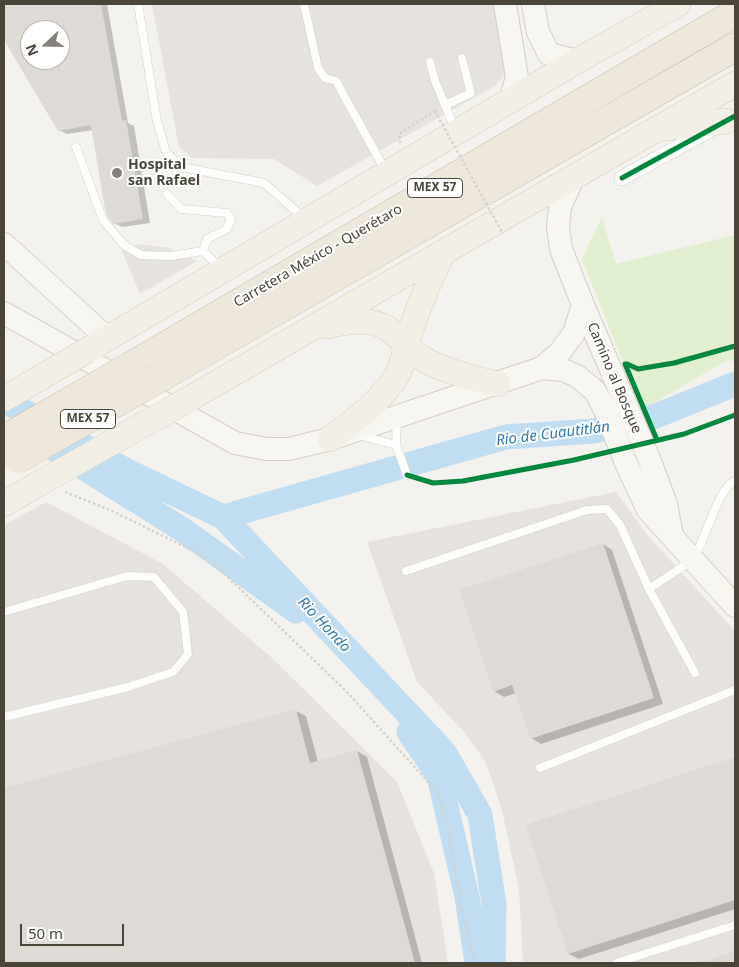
<!DOCTYPE html>
<html>
<head>
<meta charset="utf-8">
<style>
	body { margin:0 }
	#map { position:relative; width:739px; height:967px; overflow:hidden; background:#f4f2ee; font-family:"Noto Sans",sans-serif }
	canvas { display:block }
	.frame { position:absolute; inset:0; border:5px solid #4b4439; pointer-events:none }
	.north { position:absolute; left:20px; top:20px; width:50px; height:50px; box-sizing:border-box; background:#fff; border:1px solid #b7b4b0; border-radius:50%; rotate:249deg; font-size:14px; font-weight:700; line-height:20px; text-align:center; color:#4b4439 }
	.north::after { content:''; display:block; margin:auto; width:18px; height:22px; background:#868178; clip-path:polygon(50% 0,100% 100%,50% 72%,0 100%) }
	.scale { position:absolute; left:20px; top:924px; width:104px; height:22px; box-sizing:border-box; border:2px solid #4b4439; border-top:0; padding-left:6px; font-size:15px; line-height:18px; white-space:nowrap; color:#4b4439; -webkit-text-stroke:4px #fff; paint-order:stroke }
</style>
</head>
<body>
<div id="map">
<canvas width="739" height="967"></canvas>
<div class="frame"></div>
<div class="north">N</div>
<div class="scale">50 m</div>
</div>
<script>
const ctx = document.querySelector('canvas').getContext('2d');
ctx.lineJoin = 'round';
function paint(path, color) {
  ctx.fillStyle = color;
  ctx.fill(path, 'evenodd');
}
function strokePath(path, color, width, dash) {
  ctx.strokeStyle = color;
  ctx.lineWidth = width;
  ctx.lineCap = dash ? 'butt' : 'round';
  ctx.setLineDash(dash || []);
  ctx.stroke(path);
}
function write(font, color, halo, rows, align = 'center') {
  ctx.font = font + ' "Noto Sans",sans-serif';
  ctx.lineWidth = 4;
  ctx.setLineDash([]);
  ctx.textBaseline = 'middle';
  ctx.strokeStyle = halo;
  ctx.fillStyle = color;
  for (const [text, x, y, turn = 0] of rows) {
    ctx.save();
    ctx.translate(x, y);
    ctx.rotate((+turn || 0) * Math.PI / 180);
    ctx.textAlign = isNaN(turn) ? turn : align;
    if (halo) ctx.strokeText(text, 0, 0);
    ctx.fillText(text, 0, 0);
    ctx.restore();
  }
}
paint(new Path2D(`
	M152,4H494L506,72L495,86L317,186L274,159L192,158L179,147Z
	M616,492L648,536L735,631V963H523L519,889L502,810L486,763L466,734L417,682L367,542Z
	M46,502L163,564L273,659L397,782L434,873L448,963H4V525Z`), '#e6e2de');
paint(new Path2D(`
	M602,217L616,264L735,235V360L724,362L642,410L582,259Z`), '#e1eecf');
paint(new Path2D(`
	M139,244L170,248L197,261L140,294L121,249Z`), '#e6e3df');
paint(new Path2D(`
	M4,4H107L128,123L134,126L150,223L122,227L114,223L93,130L67,134L59,130L4,38ZM30,30H60V60H30Z
	M603,544L612,550L663,704L541,744L531,738L516,693L504,697L494,691Z
	M296,711L306,716L318,762L357,751L367,757L422,963H4V789Z
	M735,758V909L579,959L569,954L527,825Z
	M735,952V963H700Z`), '#0003');
strokePath(new Path2D(`
	M4,400L125,470L223,517L444,752L480,815L494,904L493,963
	M30,434L183,530L296,611
	M223,517L506,437L594,431L651,418L735,384
	M409,732L439,776L467,897L477,963`), '#c0ddf1', 25);
paint(new Path2D(`
	M4,4H101L122,121L126,120L143,219L113,224L108,217L105,209L91,125L58,131L4,40ZM30,30H60V60H30Z
	M603,543L654,698L530,739L512,685L493,692L459,590Z
	M296,709L310,763L357,750L415,963H4V788Z
	M735,757V900L568,954L526,825Z
	M735,951V963H704V961Z`), '#dedbd6');
const lane = new Path2D(`
	M138,4L157,121L166,152L181,167L264,183L304,218
	M304,4L318,68L325,78L336,81L385,170
	M430,62L435,81L455,129
	M445,105L471,93L462,58
	M76,147L103,220L124,245L141,255L171,256L203,251
	M167,194L181,209L227,213L231,219L227,229L207,239L203,251L220,268
	M358,435L396,445L407,475
	M396,445L397,420
	M406,571L587,510L607,509L620,525L649,589C658,582 688,565 693,558C706,540 718,487 735,481
	M649,589L695,673
	M4,612L127,576L154,577L183,612L188,654L173,672L128,687L4,717
	M540,768L735,690
	M616,963L735,925`);
const street = new Path2D(`
	M622,178L715,127`);
const secondary = new Path2D(`
	M505,4L517,77L510,101
	M533,4L538,32L549,54L577,61
	M573,178L560,207L558,227L561,249L583,305L648,456L666,504L672,536
	M4,244L107,338
	M4,313L235,443L266,449H289L330,439L542,368L560,352L574,333L583,305
	M542,368L563,370L577,376L595,391L605,410L626,463L648,510L735,606`);
const primary = new Path2D(`
	M666,128L726,121
	M327,326C348,321 371,317 390,330C402,339 410,351 425,360C447,372 473,378 498,384
	M86,351L577,61L678,4
	M189,399L735,84
	M330,439C356,419 383,400 399,372C404,361 405,346 409,335C419,306 429,280 443,253
	M4,504L40,483`);
const highway = new Path2D(`
	M134,364L735,13
	M158,379L735,47`);
strokePath(lane, '#d2d0cb', 9);
strokePath(street, '#d2d0cb', 16);
strokePath(secondary, '#d3cfc5', 24);
strokePath(primary, '#d6cebb', 26);
strokePath(highway, '#ccbfa9', 29);
strokePath(new Path2D(`
	M400,143L399,134L435,111
	M65,492L110,510L208,558L347,692L437,792L448,828L461,905L475,963`), '#d3d2cc', 2.5, [2.5, 2.5]);
strokePath(lane, '#fdfdfc', 8);
strokePath(street, '#fdfdfc', 15);
strokePath(secondary, '#f7f6f1', 22);
strokePath(primary, '#f2efe6', 25);
strokePath(highway, '#ede8db', 28);
const primaryBridge = new Path2D(`
	M4,399L86,351
	M40,483L189,399`);
const highwayBridge = new Path2D(`
	M4,439L134,364
	M18,459L158,379`);
strokePath(primaryBridge, '#d6cebb', 26, []);
strokePath(highwayBridge, '#ccbfa9', 29, []);
strokePath(new Path2D(`
	M435,111L503,234`), '#d3d2cc', 2.5, [2.5, 2.5]);
strokePath(primaryBridge, '#f2efe6', 25);
strokePath(highwayBridge, '#ede8db', 28);
strokePath(new Path2D(`
	M622,178L735,116
	M657,440L625,364H627L638,369L674,363L735,346
	M407,475L433,483L463,481L574,460L684,434L735,415`), '#00873e', 5);
for (const [x, y, r, color] of [
	[117,173,6,"#868178"]
]) {
  const dot = new Path2D();
  dot.arc(x, y, r, 0, 2 * Math.PI);
  ctx.fillStyle = color;
  ctx.fill(dot);
  strokePath(dot, '#fff', 2);
}
for (const [x, y, w] of [
	[435,188,55],
	[88,419,55]
]) {
  const box = new Path2D();
  box.roundRect(x - w / 2, y - 9.5, w, 19, 4);
  ctx.fillStyle = '#fff';
  ctx.fill(box);
  strokePath(box, '#4b4439', 1);
}
write('bold 12px', '#4b4439', null, [
	["MEX 57",435,188],
	["MEX 57",88,419]
]);
write('bold 14px', '#4b4439', '#fff', [
	["Hospital",128,165],
	["san Rafael",128,181]
], 'left');
write('14px', '#4b4439', '#fff', [
	["Carretera México - Querétaro",318,256,-30],
	["Camino al Bosque",614,378,67]
]);
write('italic 15px', '#2e7ab2', '#fff', [
	["Rio de Cuautitlán",553,434,-7],
	["Rio Hondo",324,625,47]
]);
</script>
</body>
</html>
